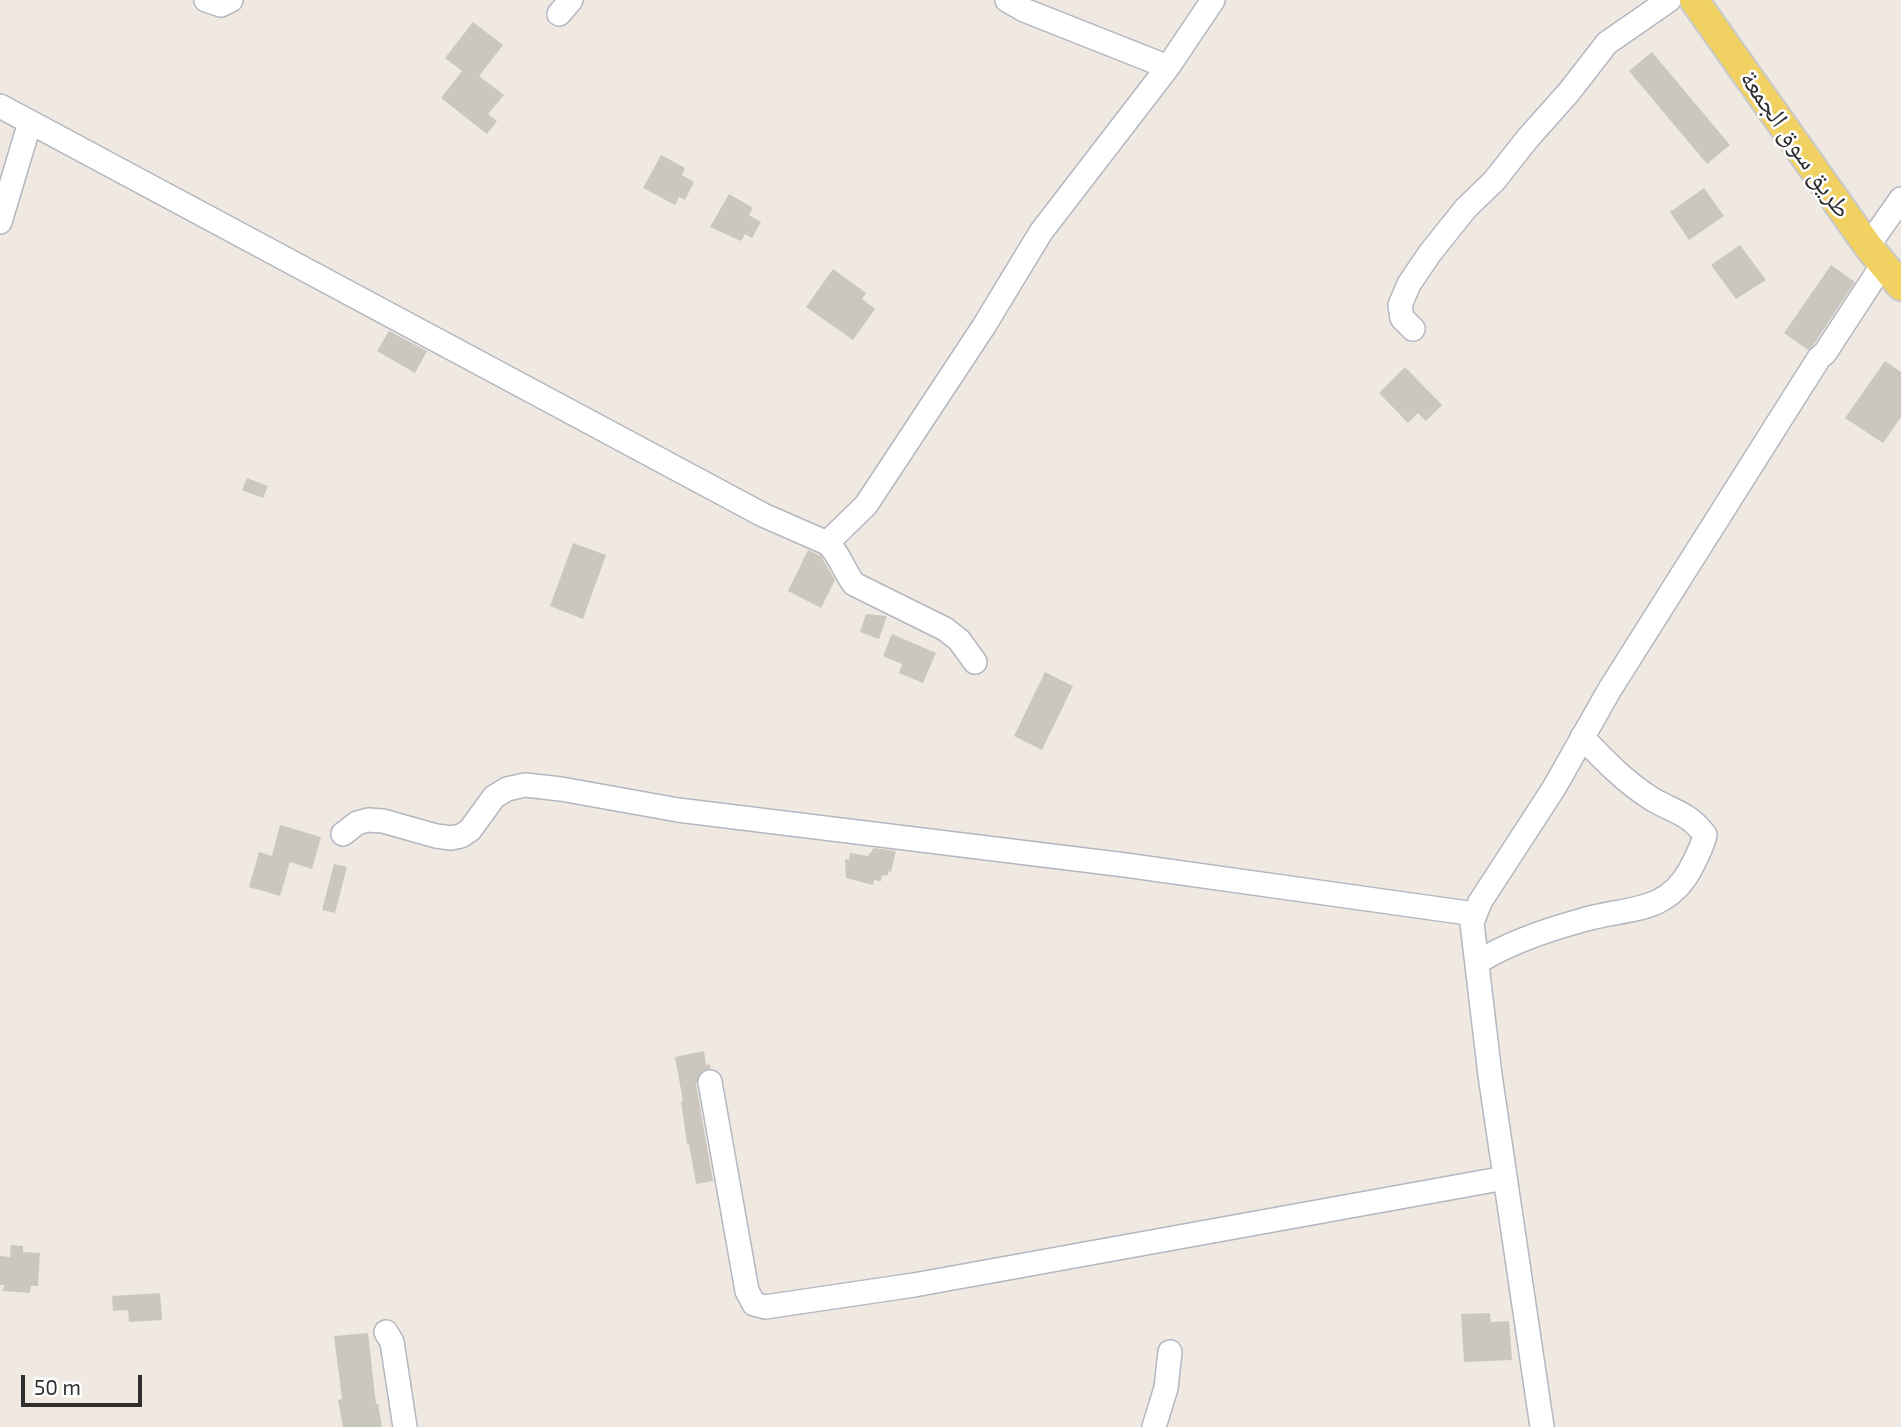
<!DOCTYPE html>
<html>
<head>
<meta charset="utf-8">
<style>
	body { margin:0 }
	#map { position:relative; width:1901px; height:1427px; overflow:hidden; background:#efe9e1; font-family:"Exo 2",sans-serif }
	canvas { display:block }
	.scale { position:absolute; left:21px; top:1375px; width:121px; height:32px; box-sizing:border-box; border:4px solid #2e2e2e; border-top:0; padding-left:9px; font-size:21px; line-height:24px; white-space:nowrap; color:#2e2e2e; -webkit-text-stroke:5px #fff; paint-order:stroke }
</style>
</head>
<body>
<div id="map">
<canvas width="1901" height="1427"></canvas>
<div class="scale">50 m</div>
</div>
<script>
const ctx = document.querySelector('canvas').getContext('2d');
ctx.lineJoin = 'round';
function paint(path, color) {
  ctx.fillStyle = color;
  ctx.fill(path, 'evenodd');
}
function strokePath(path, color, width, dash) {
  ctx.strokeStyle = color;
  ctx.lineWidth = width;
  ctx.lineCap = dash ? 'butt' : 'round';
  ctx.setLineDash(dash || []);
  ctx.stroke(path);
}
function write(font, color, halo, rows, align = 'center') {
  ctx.font = font + ' "Exo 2","Noto Naskh Arabic",sans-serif';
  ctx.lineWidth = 5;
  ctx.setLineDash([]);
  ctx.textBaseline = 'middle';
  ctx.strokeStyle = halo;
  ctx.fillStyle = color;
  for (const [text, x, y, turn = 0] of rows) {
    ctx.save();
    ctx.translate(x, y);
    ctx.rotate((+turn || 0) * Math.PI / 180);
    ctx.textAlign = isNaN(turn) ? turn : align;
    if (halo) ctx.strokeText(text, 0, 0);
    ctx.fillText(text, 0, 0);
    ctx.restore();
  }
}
paint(new Path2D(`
	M473,22L503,45L479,76L504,95L488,114L497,121L487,134L441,98L462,71L445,58Z
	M1652,52L1730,145L1707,164L1629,71Z
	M661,155L685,168L682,175L694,182L685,200L679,197L675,205L643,188Z
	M1704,188L1724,216L1689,240L1670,212Z
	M729,194L753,208L749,215L761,222L752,238L745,234L741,241L710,227Z
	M1740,245L1766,280L1736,299L1711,265Z
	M1831,265L1855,282L1814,344L1808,350L1784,333Z
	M833,269L866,293L862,299L875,309L853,340L806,307Z
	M389,331L427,351L415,373L377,351Z
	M1885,361L1901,372V417L1883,443L1845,418Z
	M1405,367L1442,405L1426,421L1418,413L1408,423L1379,393Z
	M247,478L268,486L263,498L242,490Z
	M573,543L606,555L583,619L550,606Z
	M808,550L821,556L835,580L821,608L788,591Z
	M866,614L887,616L879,639L860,632Z
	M892,634L936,653L923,683L899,673L902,664L883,656Z
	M1045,672L1073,686L1042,750L1014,736Z
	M280,825L321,837L312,869L290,862L280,896L249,887L259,852L272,856Z
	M874,848L896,851L891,872L889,871L887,876L882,875L881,881L874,880L873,885L846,878L845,859L849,860L850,853L868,856Z
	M334,864L347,867L335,913L322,910Z
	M704,1051L706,1065L710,1064L711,1068L701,1072L696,1084L713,1181L696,1184L689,1144H687L681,1102L683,1101L675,1057Z
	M11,1245L23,1246V1252L40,1253L38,1286H31L30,1293L3,1291L4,1285H0V1256L10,1257Z
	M160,1293L162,1320L129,1322L128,1310L113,1311L112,1296Z
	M1490,1313L1491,1322L1509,1321L1512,1360L1464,1362L1461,1314Z
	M368,1333L376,1404H378L382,1427H343L338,1400L342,1399L334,1336Z`), '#cbc7bf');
const minor = new Path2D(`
	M206,0L221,5L231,0
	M1007,0L1024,10L1168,67
	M559,14L571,0
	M0,106L763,515L827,543C839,553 844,571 854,584L945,629L959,640L975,662
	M0,222L30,122
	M1868,246L1901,199
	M1413,329L1402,318L1400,305L1409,284L1430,253L1466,208L1494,181L1528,138L1569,92L1607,43L1669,0
	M827,543L866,505L984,326L1041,232L1168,67L1213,0
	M343,834L357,823L368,820L383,821L436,836L451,838L461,836L470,830L494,797L507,789L525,785L561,789L678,810L1125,865L1475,914
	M1478,962C1510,942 1546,930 1583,920C1626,907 1665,915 1690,870C1696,858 1702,848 1705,835C1689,813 1674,812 1652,799C1625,782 1604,760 1582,737
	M710,1082L747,1291L754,1304L765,1307L914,1285L1505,1178
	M386,1332L392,1342L405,1427
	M1154,1427L1166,1388L1170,1352
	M1542,1427L1490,1075L1472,923L1480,902L1554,788L1610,689L1819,358L1825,353L1883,264`);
const major = new Path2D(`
	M1694,0L1868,246L1901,286`);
strokePath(minor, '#b4b7c1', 26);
strokePath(major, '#c9c9c9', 32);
strokePath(minor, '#fff', 23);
strokePath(major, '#f2d163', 28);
write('26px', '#2e2e2e', '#fff', [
	["طريق سوق الجمعة",1796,144,55]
]);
</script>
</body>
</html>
